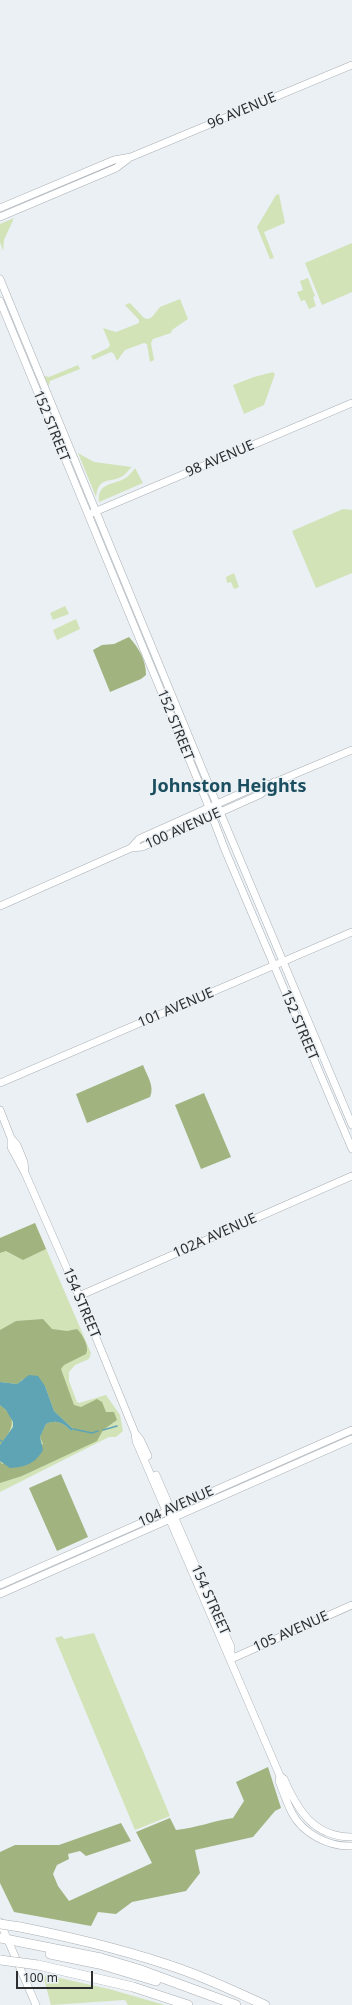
<!DOCTYPE html>
<html>
<head>
<meta charset="utf-8">
<style>
	body { margin:0 }
	#map { position:relative; width:352px; height:2005px; overflow:hidden; background:#eaf0f4; font-family:"Noto Sans",sans-serif }
	canvas { display:block }
	.scale { position:absolute; left:16px; top:1971px; width:77px; height:18px; box-sizing:border-box; border:2px solid #2c2e30; border-top:0; padding-left:5px; font-size:12px; line-height:14px; white-space:nowrap; color:#2c2e30; -webkit-text-stroke:3px #eaf0f4; paint-order:stroke }
</style>
</head>
<body>
<div id="map">
<canvas width="352" height="2005"></canvas>
<div class="scale">100 m</div>
</div>
<script>
const ctx = document.querySelector('canvas').getContext('2d');
ctx.lineJoin = 'round';
function paint(path, color) {
  ctx.fillStyle = color;
  ctx.fill(path, 'evenodd');
}
function strokePath(path, color, width, dash) {
  ctx.strokeStyle = color;
  ctx.lineWidth = width;
  ctx.lineCap = dash ? 'butt' : 'round';
  ctx.setLineDash(dash || []);
  ctx.stroke(path);
}
function write(font, color, halo, rows, align = 'center') {
  ctx.font = font + ' "Noto Sans",sans-serif';
  ctx.lineWidth = 3;
  ctx.setLineDash([]);
  ctx.textBaseline = 'middle';
  ctx.strokeStyle = halo;
  ctx.fillStyle = color;
  for (const [text, x, y, turn = 0] of rows) {
    ctx.save();
    ctx.translate(x, y);
    ctx.rotate((+turn || 0) * Math.PI / 180);
    ctx.textAlign = isNaN(turn) ? turn : align;
    if (halo) ctx.strokeText(text, 0, 0);
    ctx.fillText(text, 0, 0);
    ctx.restore();
  }
}
paint(new Path2D(`
	M279,194L285,223L264,232L274,258L270,259L257,227L276,195Z
	M14,218L4,240L3,251L0,242V224Z
	M352,243V292L322,305L305,263Z
	M308,278L315,296L313,297L316,306L309,309L305,300L301,301L297,292L303,290L300,281Z
	M180,299L188,319L172,330L171,333L153,339L151,343L154,360L150,362L147,344L144,343L125,350L117,361L114,354L111,352L93,360L91,356L108,348L110,345L103,328L116,332L139,323V320L125,305L130,303L144,318L148,319L152,317L160,307Z
	M78,365L80,369L50,381L49,386L44,376L49,377Z
	M273,372L275,374L264,405L244,414L233,385L254,377Z
	M78,453L94,462L132,467C129,469 126,474 123,476C110,484 99,475 96,497Z
	M135,468L143,483L99,502C97,483 112,485 124,479C128,477 132,472 135,468Z
	M343,509L352,510V573L316,588L292,531Z
	M234,573L239,587L234,589L231,582L227,583L226,577Z
	M65,606L69,614L53,620L50,613Z
	M76,619L80,629L57,640L53,630Z
	M35,1223L91,1353L89,1359L75,1365L69,1372V1381L77,1402L79,1403L106,1395L120,1415L123,1431L116,1437H109L0,1492V1238Z
	M94,1633L170,1816L135,1830L55,1638L62,1636L64,1639Z
	M46,1975L109,1989L165,2005H128L125,2000L51,2005L44,1979Z`), '#d3e3b8');
paint(new Path2D(`
	M129,637C139,648 146,660 146,675L141,679L110,692L93,650L102,645L114,644Z
	M143,1065C147,1076 155,1086 150,1097L87,1123L76,1094Z
	M204,1093L231,1157L201,1169L175,1105Z
	M35,1223L46,1249L23,1260L6,1251L0,1253V1238Z
	M43,1319L52,1329L67,1331L77,1329C82,1334 90,1347 86,1354L64,1365L61,1369L74,1405L81,1407L97,1399L102,1402L106,1412H114L117,1420L103,1430L97,1441L22,1476L0,1483V1461L2,1464L43,1444L40,1437L46,1424C56,1419 64,1423 71,1431L73,1429L54,1411L45,1386L23,1379L17,1384L0,1382V1330L16,1321Z
	M0,1405C19,1419 12,1430 0,1445Z
	M61,1474L88,1537L57,1551L29,1488Z
	M268,1767L281,1808L275,1811L253,1837L195,1850L200,1873L186,1891L132,1902L116,1914L98,1912L91,1926L14,1912L0,1883V1852L15,1845H59L121,1823L131,1841L86,1856L80,1851L68,1854L69,1859L57,1865L53,1874L58,1886L69,1901L152,1863L136,1832L170,1818L176,1830C196,1828 213,1821 233,1818L244,1801L236,1782Z`), '#a1b480');
paint(new Path2D(`
	M29,1375L38,1376L45,1386L54,1411L73,1429L71,1431C64,1423 56,1419 46,1424L40,1437L43,1450C35,1464 25,1467 10,1468L0,1461V1445L13,1427V1422L6,1410L0,1405V1382L17,1384Z`), '#5ea4b4');
strokePath(new Path2D(`
	M73,1429L92,1433L98,1431
	M103,1430L117,1426
	M0,1440L3,1442`), '#5ea4b4', 1.5);
const secondary = new Path2D(`
	M0,208L114,160L131,157L352,65
	M0,217L116,168L128,159
	M0,279L220,812L352,1125
	M0,301L206,800L225,850L352,1149
	M92,513L352,403
	M131,848L139,839L255,787L271,784L352,750
	M0,906L131,848L142,847L261,794L274,782
	M0,1083L352,932
	M0,1110L11,1138L17,1145L24,1162L25,1173
	M11,1138V1147L25,1173L79,1296L135,1433L136,1441L280,1776L279,1781C283,1792 287,1803 292,1813C303,1834 329,1847 352,1846
	M79,1296L352,1176
	M135,1433L140,1439L148,1456
	M156,1475L231,1647V1659
	M0,1585L352,1430
	M0,1594L352,1439
	M231,1659L352,1605
	M280,1776L284,1779C298,1811 314,1837 352,1837
	M0,1922L36,2005`);
const highway = new Path2D(`
	M20,1927C75,1938 130,1951 183,1970C211,1980 238,1993 265,2005
	M0,1938L101,1958L138,1969L236,2005
	M50,1954L99,1964L156,1981
	M38,1965L133,1987L188,2005`);
strokePath(secondary, '#a9aeb3', 8);
strokePath(highway, '#a9aeb3', 10);
strokePath(secondary, '#fff', 7);
strokePath(highway, '#fff', 9);
const highwayBridge = new Path2D(`
	M0,1924L20,1927
	M0,1960L38,1965`);
strokePath(highwayBridge, '#a9aeb3', 10, []);
strokePath(highwayBridge, '#fff', 9);
write('14px', '#2c2e30', '#eaf0f4', [
	["96 AVENUE",242,111,-23],
	["152 STREET",51,426,68],
	["98 AVENUE",220,459,-23],
	["152 STREET",175,725,68],
	["100 AVENUE",183,829,-24],
	["101 AVENUE",176,1008,-23],
	["152 STREET",299,1025,67],
	["102A AVENUE",215,1236,-24],
	["154 STREET",81,1303,67],
	["104 AVENUE",176,1507,-24],
	["154 STREET",210,1600,66],
	["105 AVENUE",291,1632,-24]
]);
write('bold 18px', '#1b4e5e', '#eaf0f4', [
	["Johnston Heights",229,787]
]);
</script>
</body>
</html>
